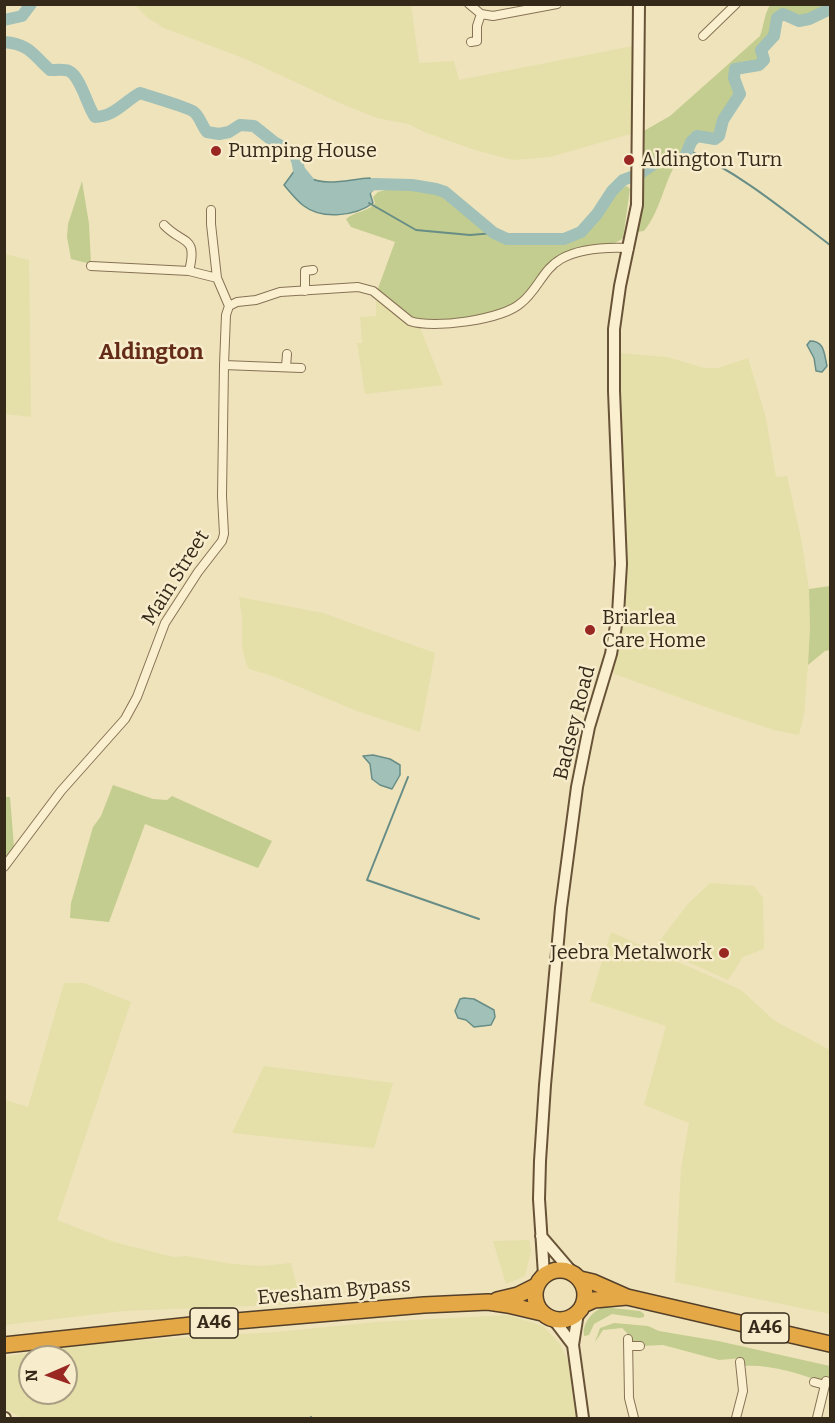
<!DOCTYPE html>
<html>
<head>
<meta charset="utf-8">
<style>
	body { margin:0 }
	#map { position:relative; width:835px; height:1423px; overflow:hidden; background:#efe3bb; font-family:Bitter,serif }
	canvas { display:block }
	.frame { position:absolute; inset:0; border:6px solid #35291a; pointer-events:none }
	.north { position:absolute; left:18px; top:1345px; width:60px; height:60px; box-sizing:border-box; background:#f7eccb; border:2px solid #a99e84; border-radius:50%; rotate:268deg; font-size:16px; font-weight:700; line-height:24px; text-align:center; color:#35291a }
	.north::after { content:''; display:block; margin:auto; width:21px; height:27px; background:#992822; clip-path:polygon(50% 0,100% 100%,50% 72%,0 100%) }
</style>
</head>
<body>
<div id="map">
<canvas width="835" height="1423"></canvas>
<div class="frame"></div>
<div class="north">N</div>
</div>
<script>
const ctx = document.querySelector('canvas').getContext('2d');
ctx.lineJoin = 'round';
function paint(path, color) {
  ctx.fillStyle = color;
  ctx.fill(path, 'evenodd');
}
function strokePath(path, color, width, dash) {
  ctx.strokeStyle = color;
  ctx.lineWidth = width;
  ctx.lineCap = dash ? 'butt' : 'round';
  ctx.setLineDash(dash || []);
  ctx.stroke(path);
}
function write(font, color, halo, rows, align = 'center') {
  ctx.font = font + ' Bitter,serif';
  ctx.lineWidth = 5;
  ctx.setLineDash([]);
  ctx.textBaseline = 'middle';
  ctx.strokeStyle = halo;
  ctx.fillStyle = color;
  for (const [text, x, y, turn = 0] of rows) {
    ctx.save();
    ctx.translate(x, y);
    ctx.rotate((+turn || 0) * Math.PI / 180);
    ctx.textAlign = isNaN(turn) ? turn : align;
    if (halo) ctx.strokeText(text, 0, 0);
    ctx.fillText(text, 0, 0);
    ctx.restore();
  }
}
paint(new Path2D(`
	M135,5H411L419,63L454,61L459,80L633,46L634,133L550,157L513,160L475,150L427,133L408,124L377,118L342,104L248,60L164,28L148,18Z
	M5,254L29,260L31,417L5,414Z
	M376,296L419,325L443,385L365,394L357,343H362L360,317L376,316Z
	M619,353L667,357L704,368H718L748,358L766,418L776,477L787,476L801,538L809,589L810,627L808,665L804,714L799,735L774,730L700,705L615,674L612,671L617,643Z
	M239,597L323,613L435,653L420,732L357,711L273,676L249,669L246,663L242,646V618Z
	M710,883L754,886L763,898L764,949L743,957L728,980L655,947L687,905Z
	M611,932L741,990L775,1021L830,1050V1314L675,1282L681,1168L689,1123L644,1105L666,1026L590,1001Z
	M64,983H84L131,1002L57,1220L114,1242L174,1257L186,1256L233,1264L261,1266L291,1263L301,1304L123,1311L5,1325V1100L28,1107Z
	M264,1066L393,1083L374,1148L232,1133Z
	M529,1240L531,1251L525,1276L506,1284L493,1241Z
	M508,1315L543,1326L560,1344L568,1361L576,1418H22L5,1409V1357L79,1344L276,1332L377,1322ZM30,1357H66V1393H30Z`), '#e5dfa9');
paint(new Path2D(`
	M770,5H830V9L809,19L799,21L783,14L777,18L774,36L761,49L764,60L759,65L735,69L734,78L740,94L723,120L719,136L715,139L697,136L691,142L683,162H677C663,184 661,210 644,231L636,232L642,132L670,116L760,36C764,25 764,15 770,5Z
	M82,181L89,224L91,264L71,259L67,237L68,224Z
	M627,186L630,189L623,238C604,252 578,247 557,257C541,265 537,284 525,296C505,313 449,326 424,321C406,317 391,303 377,291L395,242L351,227L346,219C355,211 368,212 375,203L373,197L378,192L389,189L411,190L442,196L457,209L474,217L494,233L507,239H564L581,232L597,214L612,191Z
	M830,586V650L825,651L808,665L810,627L809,589Z
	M113,785L153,799L167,800L172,796L272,841L258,868L145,824L109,922L70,918L71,903L93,827L101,816Z
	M5,797H10L14,847L5,858Z
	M603,1307L640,1311L644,1314V1317L639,1318L612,1314L594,1324L589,1335L584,1336C582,1323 592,1312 603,1307Z
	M614,1323L648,1326L659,1331L718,1341L830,1366V1386L829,1385V1380L823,1378L822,1382C798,1373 769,1364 743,1366L742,1358L719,1360L663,1345L641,1346L630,1343L627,1333L622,1328L603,1330L595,1342L600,1328Z`), '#c3cd8f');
const water = new Path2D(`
	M295,170H305L307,177C327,187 349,179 370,178L374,189L370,193L373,203C356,216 322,220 304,206C297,201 290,192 284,185Z
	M810,341C825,341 824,354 827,366L822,372L816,371L814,358L807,345Z
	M373,755L390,759L400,765V775L392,789L380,785L372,779L370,764L363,756Z
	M464,998L474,999L494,1010L495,1017L491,1025L474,1027L466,1020L458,1018L455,1011L460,999Z`);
paint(water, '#a0c0b8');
strokePath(water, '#678d86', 1.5);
strokePath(new Path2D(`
	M688,150C740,173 785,211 830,245
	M369,203L416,230L470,235L494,233
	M408,777L367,880L479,919
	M311,1417V1418`), '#678d86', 2);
strokePath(new Path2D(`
	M4,20L22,16L31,4
	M4,42C30,44 33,55 50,70C56,70 65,69 69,71C81,77 87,106 95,117C114,117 125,101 140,93C149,96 190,108 194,112C200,117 202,126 207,132L219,134L229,132L240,125L254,126L274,142L293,153L297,160L299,170L308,181
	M359,193L373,184L412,185L436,189L445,192L494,233L507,239H564L581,232L597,214L612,191L623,180L639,174L658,161L683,162L691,142L697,136L715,139L719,136L723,120L740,94L734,78L735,69L759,65L764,60L761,50L774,36L777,18L783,14L799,21L809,19L830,9`), '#a0c0b8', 12);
const street = new Path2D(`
	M469,4L481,14
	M703,36L736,4
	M471,42L477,41V26L481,14L493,16L557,4
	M211,210V224L217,278L229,306
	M164,225C183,245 198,235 189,271
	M91,266L189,271L217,278
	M305,291V271L313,270
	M229,306L237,302L256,300L280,292L358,287L373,291L410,321C433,329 502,320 521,303C537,291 543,269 561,259C580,248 607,247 629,248
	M224,365L301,368
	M286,367L287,354
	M4,867L61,791L125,719L137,697L165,623L198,572L222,541L224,534L222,496L224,365L226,315L229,306
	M628,1339L629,1398L634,1418
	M628,1346H640
	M814,1382L825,1385
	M736,1418L743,1391L740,1362
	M817,1418L826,1381`);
const secondary = new Path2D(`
	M541,1236L571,1271
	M544,1275L539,1199L540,1161L545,1085L561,908L577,787L589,727L611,654L618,614L621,564L614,391V329L620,286L637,205L639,4
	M578,1313L573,1345L583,1418
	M554,1320L573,1345
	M4,1418H5`);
const highway = new Path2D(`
	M535 1295a25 25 0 1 1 50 0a25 25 0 1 1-50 0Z
	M580,1279L593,1282L627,1297L830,1344
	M497,1300L518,1295L536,1286
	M583,1305L594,1300L627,1297
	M4,1345L201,1324L424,1305L488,1302L508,1305L542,1313`);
strokePath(street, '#877255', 10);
strokePath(secondary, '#695338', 14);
strokePath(highway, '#54402a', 18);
strokePath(street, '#faf0cf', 8);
strokePath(secondary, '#faf0cf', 10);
strokePath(highway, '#e5a846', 15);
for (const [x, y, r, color] of [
	[216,151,6,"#992822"],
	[629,160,6,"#992822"],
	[590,630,6,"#992822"],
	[724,953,6,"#992822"]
]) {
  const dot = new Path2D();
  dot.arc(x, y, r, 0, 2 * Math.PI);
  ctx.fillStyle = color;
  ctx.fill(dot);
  strokePath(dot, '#f7eccb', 2);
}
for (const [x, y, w] of [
	[214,1323,48],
	[765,1328,48]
]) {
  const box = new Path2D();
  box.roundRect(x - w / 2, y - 15, w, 30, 4.5);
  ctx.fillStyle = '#f7eccb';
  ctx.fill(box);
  strokePath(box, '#35291a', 1.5);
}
write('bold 18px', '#35291a', null, [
	["A46",214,1323],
	["A46",765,1328]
]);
write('20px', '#35291a', '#f7eccb', [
	["Pumping House",228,151],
	["Aldington Turn",641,160],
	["Briarlea",602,618],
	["Care Home",602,641],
	["Jeebra Metalwork",712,953,"right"]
], 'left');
write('20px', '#35291a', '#f7eccb', [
	["Main Street",176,578,-58],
	["Badsey Road",575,723,-76],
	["Evesham Bypass",334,1292,-5]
]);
write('bold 22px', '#642c18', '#f7eccb', [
	["Aldington",151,353]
]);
</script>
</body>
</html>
